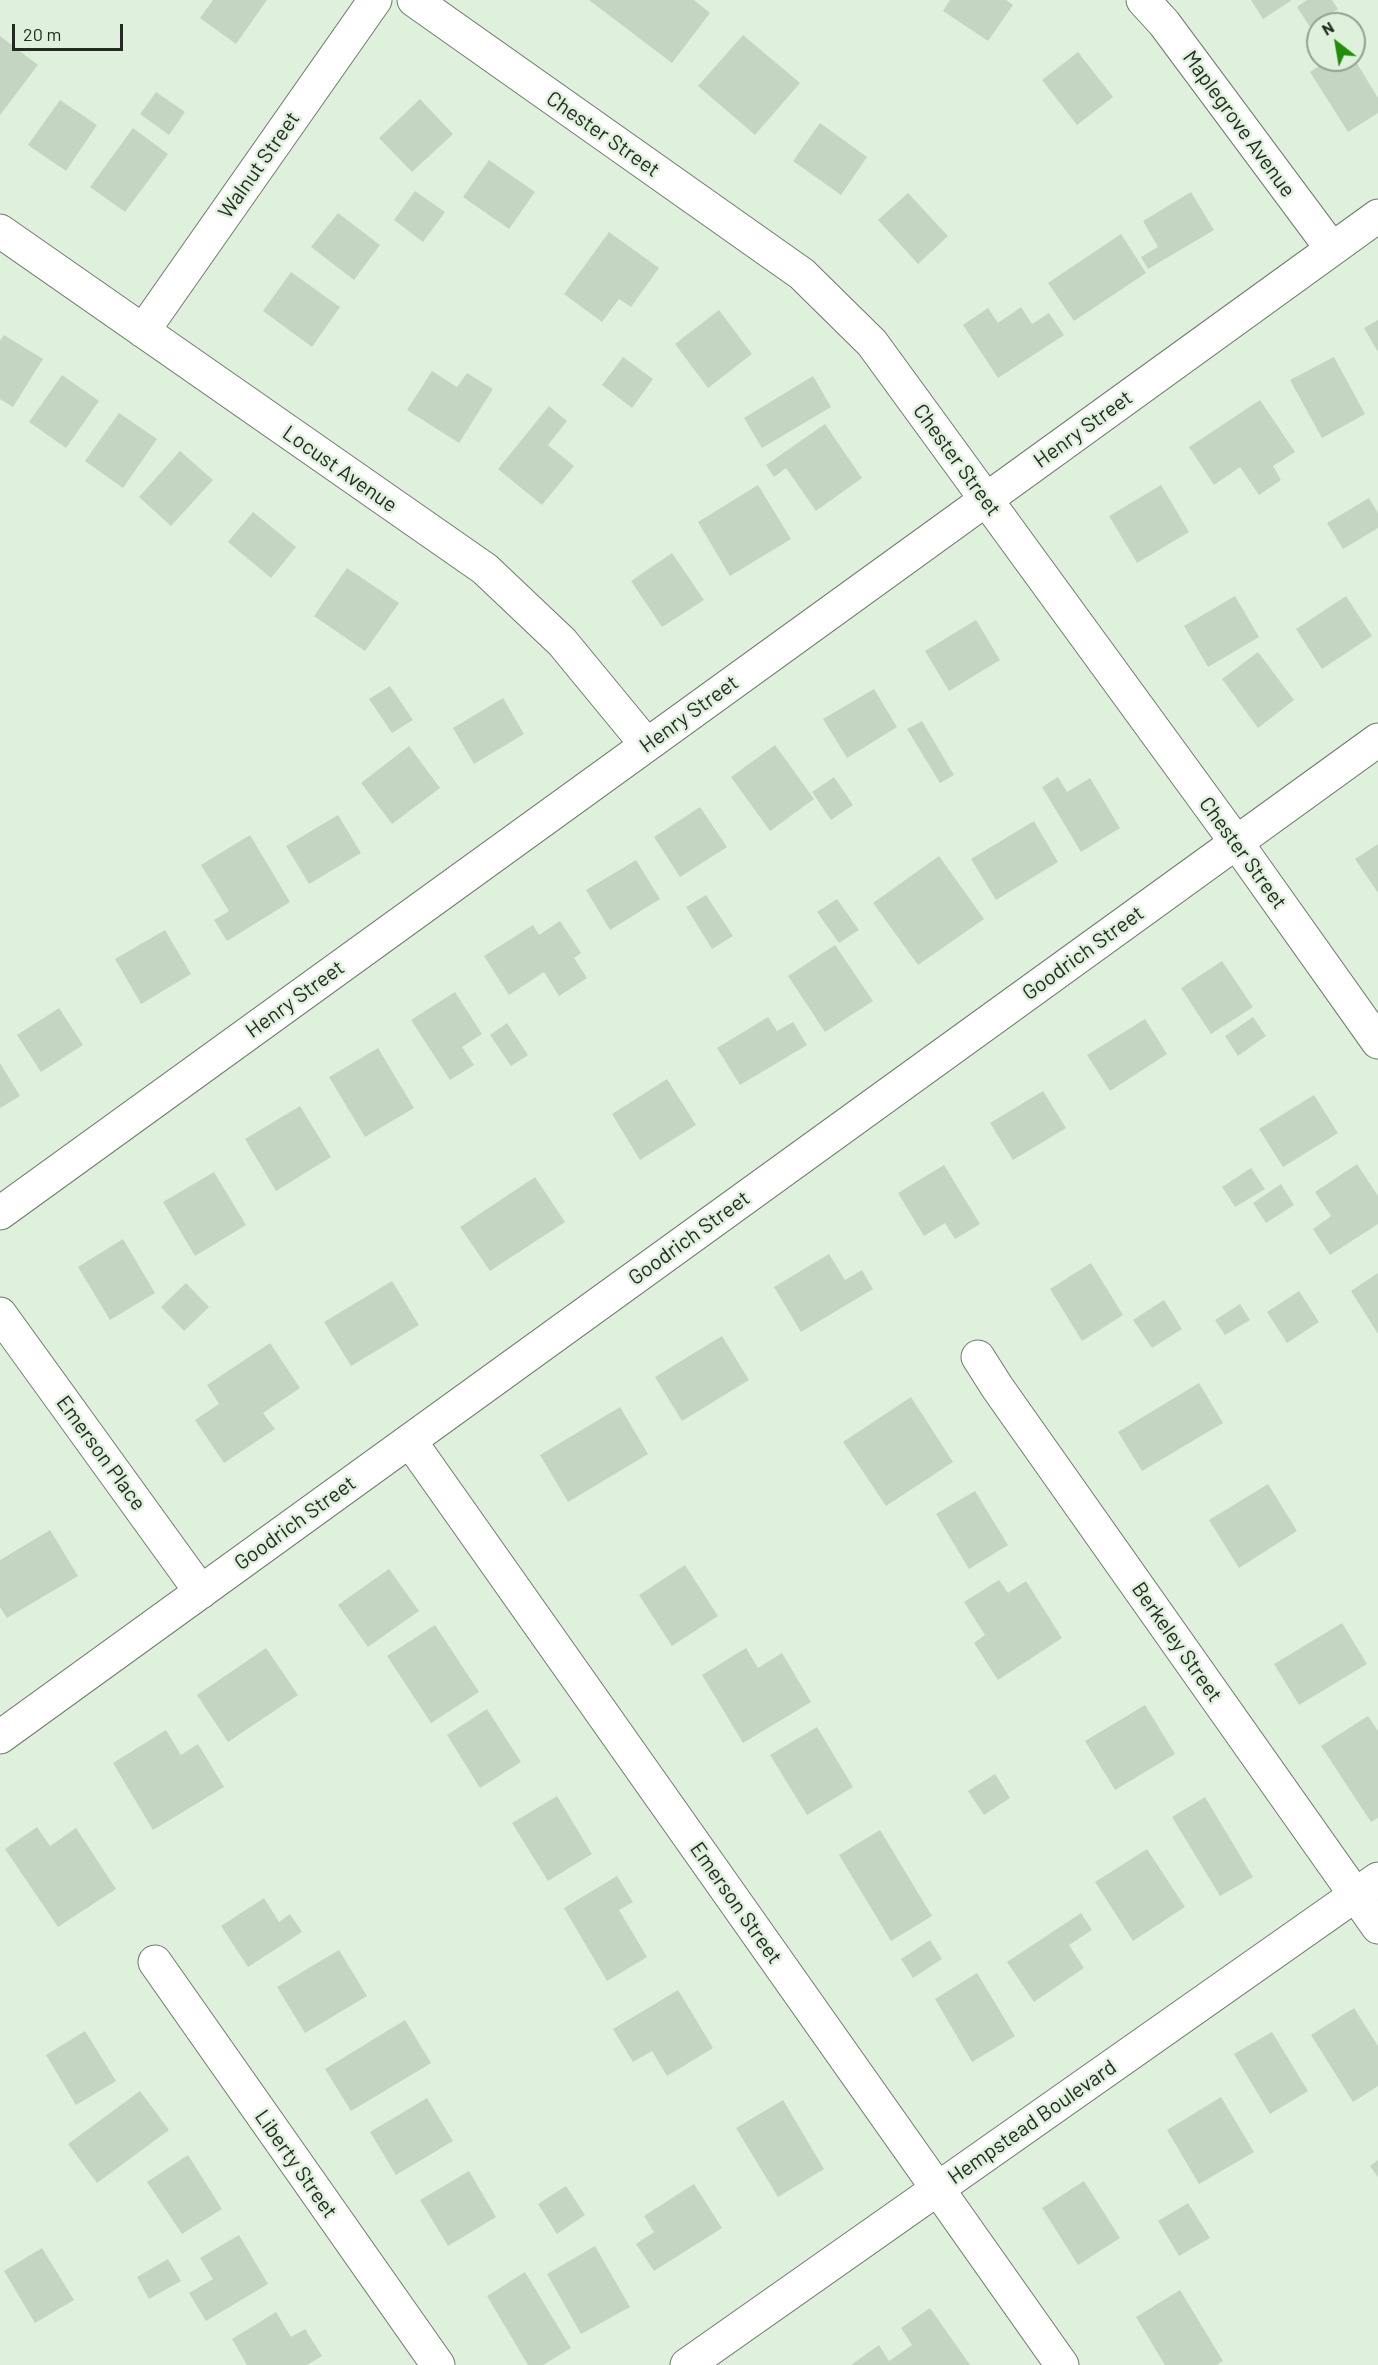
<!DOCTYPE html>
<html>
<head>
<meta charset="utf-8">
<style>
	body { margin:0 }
	#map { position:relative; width:1378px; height:2365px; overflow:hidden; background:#dff1dc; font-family:Barlow,sans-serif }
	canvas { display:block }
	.north { position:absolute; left:1306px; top:12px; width:60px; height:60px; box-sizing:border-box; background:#dff1dc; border:2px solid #94a192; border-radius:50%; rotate:329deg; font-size:16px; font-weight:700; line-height:24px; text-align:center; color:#232a22 }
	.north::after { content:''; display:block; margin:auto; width:21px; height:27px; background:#228c0b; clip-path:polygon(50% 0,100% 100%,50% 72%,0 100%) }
	.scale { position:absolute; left:12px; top:24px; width:111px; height:27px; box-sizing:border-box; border:3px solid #232a22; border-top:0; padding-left:8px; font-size:18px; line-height:21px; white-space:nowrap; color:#232a22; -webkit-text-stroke:4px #dff1dc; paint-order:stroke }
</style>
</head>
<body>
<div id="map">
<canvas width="1378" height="2365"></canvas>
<div class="north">N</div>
<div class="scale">20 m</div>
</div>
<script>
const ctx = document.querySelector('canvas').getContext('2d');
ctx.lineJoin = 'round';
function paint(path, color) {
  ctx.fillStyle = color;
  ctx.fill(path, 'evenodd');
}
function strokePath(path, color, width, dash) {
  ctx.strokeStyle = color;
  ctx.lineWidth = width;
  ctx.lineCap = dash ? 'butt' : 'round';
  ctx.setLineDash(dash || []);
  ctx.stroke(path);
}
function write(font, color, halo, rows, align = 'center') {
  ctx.font = font + ' Barlow,sans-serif';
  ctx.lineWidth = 5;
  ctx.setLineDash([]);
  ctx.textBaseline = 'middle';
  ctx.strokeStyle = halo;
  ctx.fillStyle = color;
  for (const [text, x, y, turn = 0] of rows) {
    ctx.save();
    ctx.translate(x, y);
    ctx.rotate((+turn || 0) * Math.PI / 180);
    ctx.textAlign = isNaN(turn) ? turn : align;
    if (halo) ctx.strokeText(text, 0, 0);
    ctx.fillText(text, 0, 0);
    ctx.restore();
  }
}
paint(new Path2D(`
	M213,0H267L236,44L200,18Z
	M589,0H694L710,13L672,63Z
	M950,0H1006L1013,5L988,41L943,11Z
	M1251,0H1292L1263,19Z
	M1307,0H1332L1338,9L1310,27L1297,7Z
	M743,35L800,83L755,135L698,86Z
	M0,36L38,65L0,115Z
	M1078,52L1113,97L1077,125L1042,80Z
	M1328,60H1355L1378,98V113L1348,132L1310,72Z
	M156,92L185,112L169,135L140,114Z
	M420,99L453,134L412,172L379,138Z
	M60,100L97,125L66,171L28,145Z
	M820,123L867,157L841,195L793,161Z
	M133,128L168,154L125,212L90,187Z
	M489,160L535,192L509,229L463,197Z
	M415,191L445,212L423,242L394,220Z
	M1191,192L1214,230L1148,269L1141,257L1158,247L1143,221Z
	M908,193L948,236L918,264L878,220Z
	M338,213L380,245L354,280L311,247Z
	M609,232L659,268L631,307L619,299L602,322L564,294Z
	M1121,234L1146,273L1074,321L1048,283Z
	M291,272L340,307L312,347L263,311Z
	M1021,307L1032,324L1049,313L1064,335L998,378L963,325L988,308L998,323Z
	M719,310L752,354L708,388L675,344Z
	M1378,320V352L1364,328Z
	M4,335L43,359L13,407L0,399V341Z
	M623,357L653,379L632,408L602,385Z
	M1334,357L1365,414L1322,438L1290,380Z
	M432,371L457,387L467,373L493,389L459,443L407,410Z
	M62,375L99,401L66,448L29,422Z
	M813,376L831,407L762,448L744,418Z
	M1260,400L1295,452L1273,466L1281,480L1259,495L1240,467L1214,485L1189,447Z
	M549,406L567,421L548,445L574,466L542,505L498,469Z
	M119,413L157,439L123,488L85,461Z
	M825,424L862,478L816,511L786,468L774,477L766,465Z
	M180,451L213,480L171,526L139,497Z
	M758,485L791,539L730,576L698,522Z
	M1161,485L1189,532L1137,563L1109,516Z
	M1369,498L1378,513V528L1343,549L1327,523Z
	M253,512L296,547L271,578L228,542Z
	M672,553L704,600L662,627L631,581Z
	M347,568L399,603L365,651L314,616Z
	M1235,596L1259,637L1208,667L1184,626Z
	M1346,596L1372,636L1322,669L1296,629Z
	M976,620L1000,660L949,691L925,651Z
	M1258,652L1294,700L1258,728L1222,679Z
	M390,686L413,720L392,733L369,699Z
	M874,689L897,727L847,758L823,719Z
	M503,698L524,734L474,764L453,728Z
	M922,721L954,775L940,783L907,729Z
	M775,745L814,799L770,831L731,777Z
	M409,746L440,788L392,824L361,783Z
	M834,777L853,805L831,820L812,792Z
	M1058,777L1067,792L1090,778L1120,828L1081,852L1042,787Z
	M700,807L727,847L680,877L654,837Z
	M338,815L361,853L309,884L286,846Z
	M1034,821L1058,862L996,900L971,859Z
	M250,835L290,902L227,941L214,920L229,911L201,865Z
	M1378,844V893L1355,859Z
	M939,856L984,919L918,965L873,903Z
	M636,860L660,899L610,930L586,890Z
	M706,895L733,936L712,949L686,907Z
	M837,899L859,930L839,943L817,912Z
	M560,921L581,953L574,958L587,978L559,996L544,972L509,995L484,956L533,925L539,935Z
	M165,930L191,974L141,1004L115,959Z
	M835,945L873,1001L825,1032L788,976Z
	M1222,961L1253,1007L1211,1034L1181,988Z
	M455,992L482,1034L462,1047L474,1065L450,1080L411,1020Z
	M59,1008L83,1045L41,1072L17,1035Z
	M768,1017L777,1031L793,1022L807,1045L740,1085L717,1048Z
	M1253,1017L1266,1036L1238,1056L1225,1036Z
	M1145,1019L1167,1054L1110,1091L1087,1055Z
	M507,1023L528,1055L511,1066L490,1035Z
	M378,1048L414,1108L365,1137L329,1077Z
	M0,1063L20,1096L0,1108Z
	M667,1079L696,1125L640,1160L612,1114Z
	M1043,1091L1066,1128L1013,1160L990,1123Z
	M1314,1095L1338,1133L1283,1167L1259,1129Z
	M300,1106L331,1157L276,1191L245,1139Z
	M1357,1164L1378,1196V1224L1330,1255L1313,1229L1331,1216L1315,1192Z
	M944,1165L980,1224L955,1239L945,1223L924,1236L898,1193Z
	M1251,1168L1265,1189L1235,1207L1222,1187Z
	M214,1172L246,1225L195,1256L163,1202Z
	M535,1177L565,1222L490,1271L460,1227Z
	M1281,1184L1294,1205L1266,1223L1253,1203Z
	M123,1239L155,1293L110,1320L78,1267Z
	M829,1254L845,1280L862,1270L873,1289L801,1332L774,1287Z
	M1091,1263L1123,1315L1082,1341L1050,1289Z
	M1378,1273V1334L1351,1291Z
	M392,1281L419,1325L351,1366L324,1322Z
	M186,1283L209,1307L184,1331L161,1307Z
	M1299,1291L1319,1322L1287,1343L1267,1312Z
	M1164,1300L1182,1329L1152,1348L1133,1320Z
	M1240,1304L1250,1320L1225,1335L1215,1320Z
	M722,1336L749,1380L682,1421L655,1377Z
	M270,1343L300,1388L263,1413L275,1429L224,1463L195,1420L219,1404L207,1385Z
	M1199,1383L1223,1423L1142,1471L1118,1432Z
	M911,1397L953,1462L886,1506L843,1442Z
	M620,1407L648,1454L568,1502L540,1455Z
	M1268,1484L1297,1531L1239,1568L1209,1520Z
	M975,1491L1008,1545L969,1569L936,1514Z
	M50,1530L78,1576L7,1618L0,1607V1560Z
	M685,1565L718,1616L672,1646L639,1595Z
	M389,1569L419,1611L368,1647L338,1605Z
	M999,1580L1008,1593L1026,1581L1062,1638L998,1680L974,1643L985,1635L964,1602Z
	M1342,1623L1367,1664L1299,1705L1274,1664Z
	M435,1625L479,1692L431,1723L387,1656Z
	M266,1648L298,1695L228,1742L197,1695Z
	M746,1648L758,1668L782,1653L811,1702L743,1743L702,1675Z
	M1145,1705L1175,1754L1115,1790L1085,1741Z
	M487,1709L521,1762L480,1788L447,1735Z
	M1368,1716L1378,1731V1818L1371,1822L1321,1746Z
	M817,1727L853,1787L807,1815L770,1755Z
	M166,1730L181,1755L198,1744L224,1787L153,1830L113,1763Z
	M995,1774L1010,1798L984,1815L968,1791Z
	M557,1796L592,1854L548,1881L512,1823Z
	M1205,1797L1253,1877L1220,1896L1172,1817Z
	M37,1827L50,1846L76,1828L116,1889L58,1927L5,1849Z
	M880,1830L932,1916L891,1941L839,1855Z
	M1147,1849L1185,1907L1133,1941L1095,1882Z
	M617,1876L633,1902L619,1910L647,1957L607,1981L564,1908Z
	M264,1898L279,1922L290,1914L302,1932L248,1967L221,1926Z
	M1081,1913L1092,1930L1069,1945L1084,1968L1034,2002L1007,1962Z
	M930,1940L942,1959L913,1978L901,1959Z
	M339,1950L367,1996L305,2033L277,1987Z
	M977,1973L1015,2036L972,2062L935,1999Z
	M678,1990L713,2048L667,2076L652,2051L633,2062L613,2029Z
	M1354,2008L1378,2046V2086L1353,2102L1311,2035Z
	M405,2020L431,2063L351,2111L325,2069Z
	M85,2031L116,2081L76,2105L46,2055Z
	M1272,2032L1308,2091L1270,2114L1234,2054Z
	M140,2091L169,2130L97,2183L68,2144Z
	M1221,2097L1254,2152L1199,2184L1167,2130Z
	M427,2098L453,2141L396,2175L370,2132Z
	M783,2100L824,2169L778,2197L736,2128Z
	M188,2155L222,2209L182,2234L147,2182Z
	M1378,2160V2177L1370,2166Z
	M469,2171L496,2217L448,2246L420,2200Z
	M1084,2181L1120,2238L1078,2265L1042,2208Z
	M694,2184L722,2228L654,2271L636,2244L654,2232L644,2216Z
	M566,2186L585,2215L557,2234L538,2204Z
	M1188,2203L1210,2238L1179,2256L1158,2221Z
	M239,2235L268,2284L206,2321L189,2293L213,2279L200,2258Z
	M595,2246L630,2307L581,2334L547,2274Z
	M42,2248L74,2300L35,2323L4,2271Z
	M168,2259L181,2281L149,2299L137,2277Z
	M525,2272L571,2348L543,2365H528L487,2296Z
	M1180,2290L1223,2361L1217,2365H1165L1136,2317Z
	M930,2308L970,2365H851L879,2345L889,2361L912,2345L901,2328Z
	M276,2312L291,2337L305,2329L322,2356L307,2365H247L232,2339Z`), '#c4d6c1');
const street = new Path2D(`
	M414,0L802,274L872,343L1236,842L1378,1042
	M1143,0L1164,23L1332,249
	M0,231L485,569L562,642L646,744
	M143,331L375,0
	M0,1213L1378,216
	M0,1314L201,1592
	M978,1357L997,1387L1378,1927
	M410,1441L1062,2365
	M0,1737L1378,740
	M155,1962L438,2365
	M687,2365L1378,1879`);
strokePath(street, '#6c7c6a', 35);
strokePath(street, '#fff', 33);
write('21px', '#232a22', '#dff1dc', [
	["Maplegrove Avenue",1239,124,54],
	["Chester Street",603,134,35],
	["Walnut Street",259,165,-55],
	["Henry Street",1083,429,-36],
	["Chester Street",957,460,54],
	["Locust Avenue",340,469,35],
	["Henry Street",689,714,-36],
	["Chester Street",1243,853,54],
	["Goodrich Street",1083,953,-36],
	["Henry Street",295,999,-36],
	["Goodrich Street",689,1238,-36],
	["Emerson Place",101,1453,54],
	["Goodrich Street",295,1523,-36],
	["Berkeley Street",1177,1642,55],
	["Emerson Street",736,1903,55],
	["Hempstead Boulevard",1032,2122,-35],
	["Liberty Street",296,2164,55]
]);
</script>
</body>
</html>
